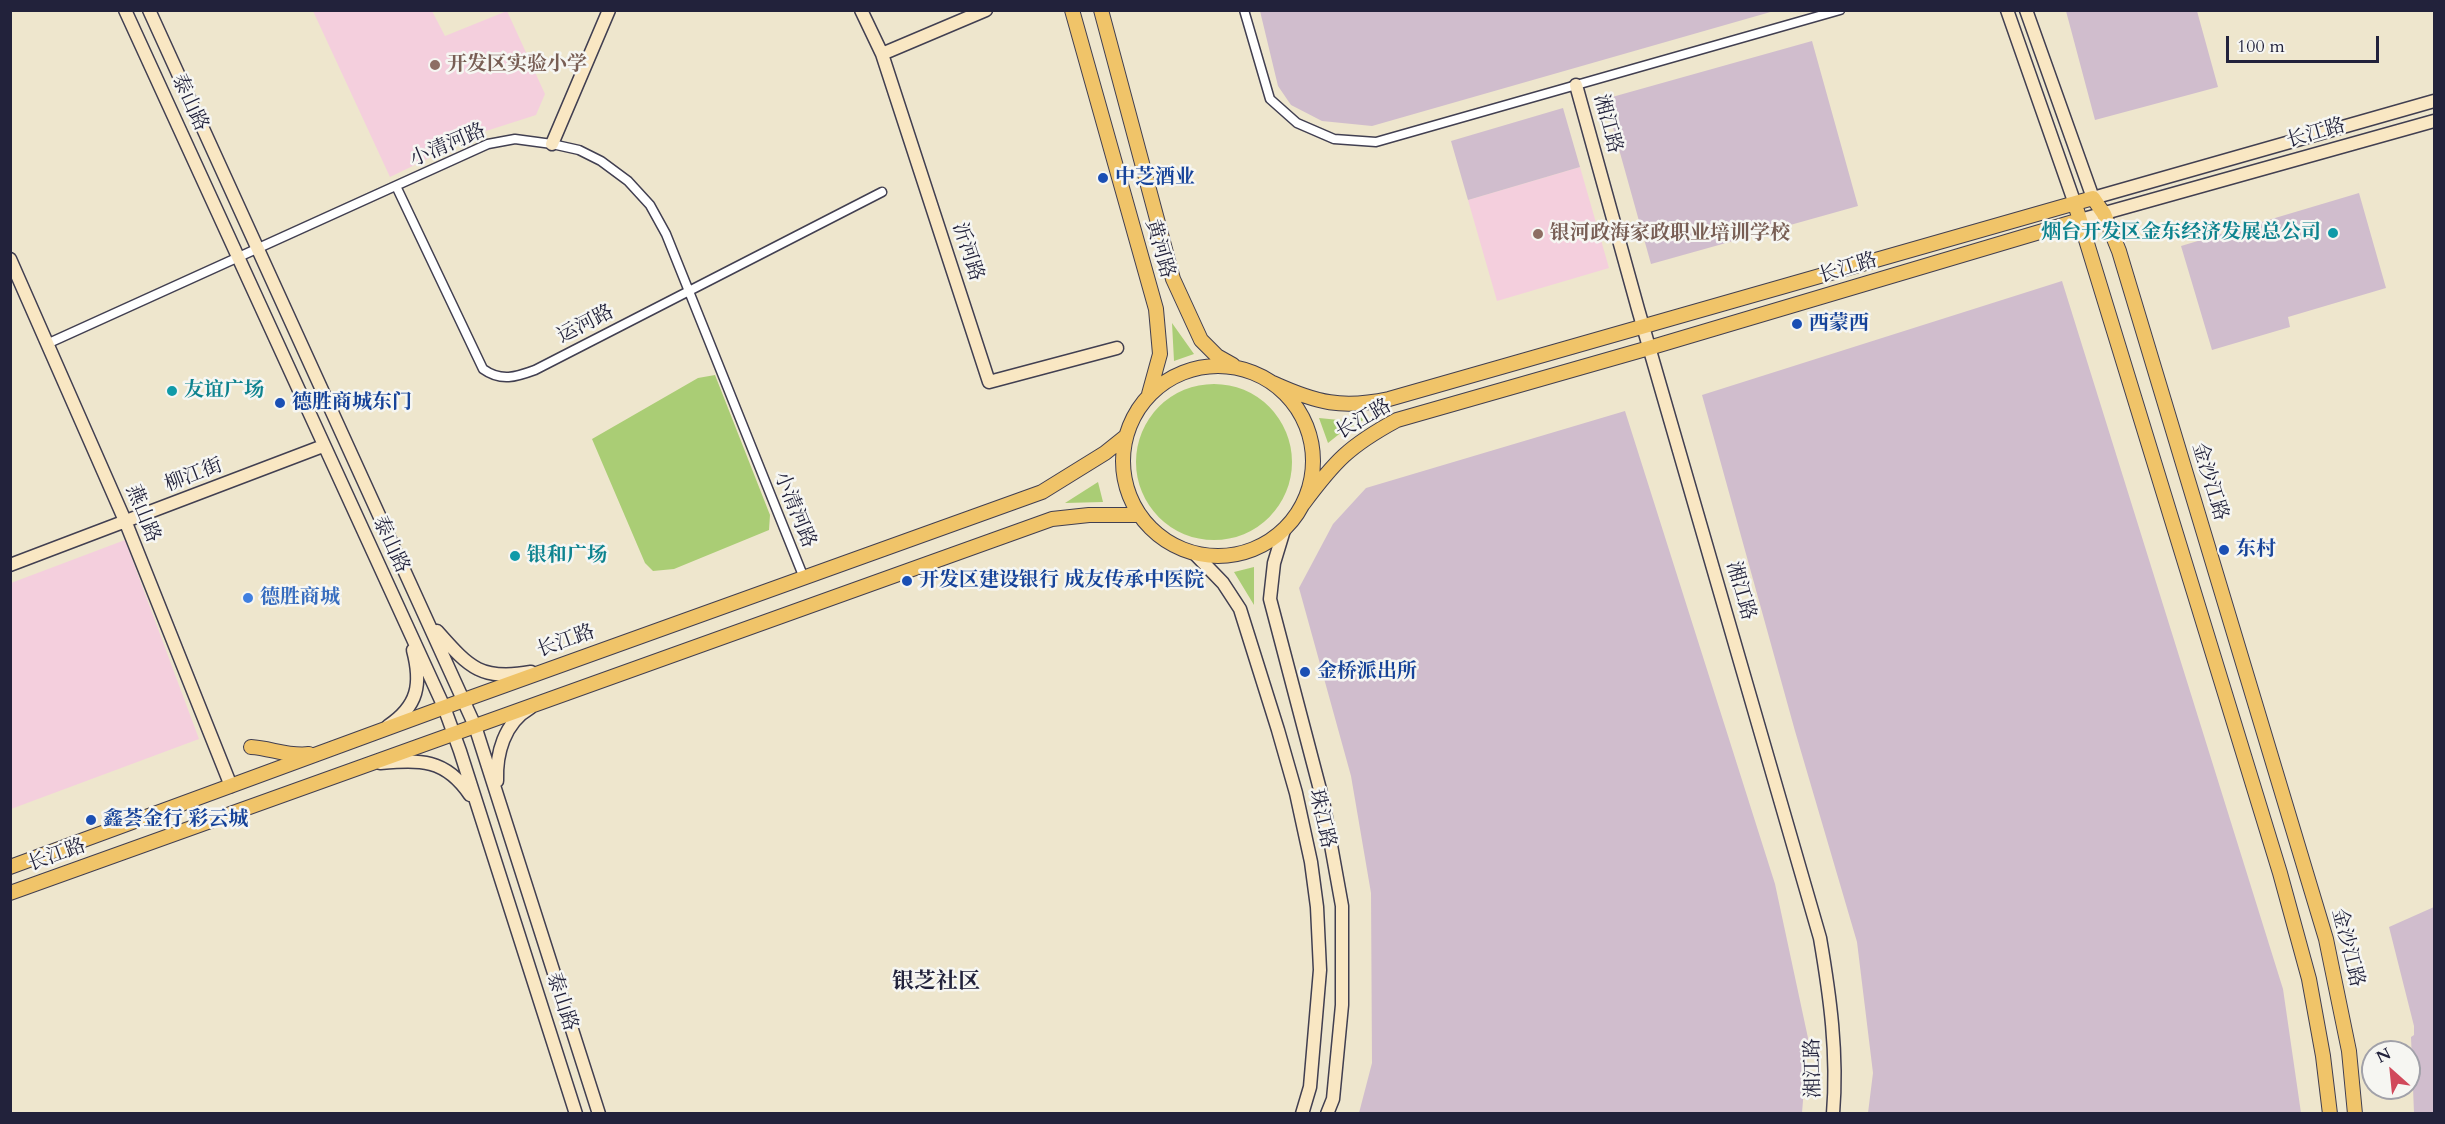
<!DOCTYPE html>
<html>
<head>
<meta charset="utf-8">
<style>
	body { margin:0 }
	#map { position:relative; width:2445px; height:1124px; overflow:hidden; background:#eee6cd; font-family:Cardo,serif }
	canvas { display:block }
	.frame { position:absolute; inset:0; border:12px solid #22223b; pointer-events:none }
	.north { position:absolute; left:2361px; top:1040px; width:60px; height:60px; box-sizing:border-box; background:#f6f6f2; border:2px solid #a1a1a9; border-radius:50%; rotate:333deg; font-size:16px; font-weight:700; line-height:24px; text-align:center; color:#22223b }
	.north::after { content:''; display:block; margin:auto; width:21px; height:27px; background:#d1495b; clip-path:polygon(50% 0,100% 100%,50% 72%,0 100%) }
	.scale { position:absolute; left:2226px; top:36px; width:153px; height:27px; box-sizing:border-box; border:3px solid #22223b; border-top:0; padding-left:8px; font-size:18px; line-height:21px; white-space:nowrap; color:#22223b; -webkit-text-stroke:4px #f6f6f2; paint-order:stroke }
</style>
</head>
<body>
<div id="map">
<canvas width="2445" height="1124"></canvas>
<div class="frame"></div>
<div class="north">N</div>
<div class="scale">100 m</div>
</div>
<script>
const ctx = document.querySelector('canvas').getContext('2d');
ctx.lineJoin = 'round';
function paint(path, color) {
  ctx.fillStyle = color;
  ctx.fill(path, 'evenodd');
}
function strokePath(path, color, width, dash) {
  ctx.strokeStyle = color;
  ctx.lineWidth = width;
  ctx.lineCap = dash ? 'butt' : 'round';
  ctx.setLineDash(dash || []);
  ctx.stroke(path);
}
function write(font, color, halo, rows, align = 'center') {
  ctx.font = font + ' Cardo,"Noto Serif SC",serif';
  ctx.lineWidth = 5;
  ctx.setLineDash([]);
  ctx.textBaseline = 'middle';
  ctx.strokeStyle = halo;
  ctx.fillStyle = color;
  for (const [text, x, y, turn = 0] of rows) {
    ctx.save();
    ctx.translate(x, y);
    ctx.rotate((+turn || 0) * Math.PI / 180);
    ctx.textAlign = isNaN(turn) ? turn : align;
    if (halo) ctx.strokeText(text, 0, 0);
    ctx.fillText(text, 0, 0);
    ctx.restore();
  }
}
paint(new Path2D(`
	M313,11H432L445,36L507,11L545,94L536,115L483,132L390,177Z
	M1580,167L1609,268L1497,301L1468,200Z
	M125,540L199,739L11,809V583Z`), '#f4cfdd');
paint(new Path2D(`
	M1260,11V10L1774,11L1372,126L1322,121L1291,105L1278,86Z
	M2066,11H2197L2218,87L2095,120Z
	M1812,41L1858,206L1651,264L1605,99Z
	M1563,108L1580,167L1468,200L1451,141Z
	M2359,193L2386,288L2288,317L2290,327L2212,350L2181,246Z
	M2062,281L2283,989L2301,1113H1868L1873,1073L1857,942L1795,731L1702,395Z
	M1625,411L1775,884L1808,1038L1802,1113H1359L1372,1063L1371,893L1351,776L1299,588L1333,524L1366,488Z
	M2434,907V1113H2414L2411,1037L2414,1035V1026L2389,927Z`), '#d0bdcd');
paint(new Path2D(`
	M1172,323L1194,354L1174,361Z
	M715,375L770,515L769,530L674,569L653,571L645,563L592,439L698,378Z
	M1136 462a78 78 0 1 1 156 0a78 78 0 1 1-156 0Z
	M1369,417L1343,431L1328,443L1319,418L1339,420Z
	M1098,482L1103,502L1065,503Z
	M1254,567V605L1234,572Z`), '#aacd75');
const street = new Path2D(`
	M1244,10L1270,99L1297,123L1334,139L1376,142L1840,10
	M396,186L483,369C501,382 516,377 535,370L882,192
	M49,343L488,144L515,139L552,144L579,150L601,161L628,181L650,205L666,234L804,578`);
const secondary = new Path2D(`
	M125,10L444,707L460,751L576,1114
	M149,10L475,726L599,1114
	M861,10L882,54L989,382L1117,348
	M2007,10L2075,204
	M2026,10L2093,198L2434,101
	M882,54L986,10
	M1576,85L1638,309L1820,938C1830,996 1838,1054 1833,1114
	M552,144L609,10
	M2080,220L2434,121
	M10,259L126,523L231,786
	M1284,530L1274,563L1270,599L1323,801L1342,906V1005L1333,1099L1327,1114
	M1196,555L1223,583L1240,609L1278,730L1296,793L1311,862L1317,907L1320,970L1310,1087L1302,1114
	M10,565L323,446
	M437,631C469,667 480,681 531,672
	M388,726C418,706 422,684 413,650
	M380,763C420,760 445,758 470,795
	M497,781C496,754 504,723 530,708`);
const primary = new Path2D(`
	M1072,10L1156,309L1160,354L1149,394
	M1101,10L1173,279L1201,340L1217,356L1233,365
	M2075,204L2280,873L2309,979L2323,1056L2330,1114
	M1123 461a95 95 0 1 1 190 0a95 95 0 1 1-190 0Z
	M1273,383C1317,403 1342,409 1389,399L2093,198L2104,214L2119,251L2326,939L2349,1051L2355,1114
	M1303,504C1335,461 1349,446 1397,420L1649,348L2080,220
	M251,747C270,748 290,757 309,754
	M10,867L464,700L1042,492L1105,453L1125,437
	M10,893L1052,519L1089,515H1139`);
strokePath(street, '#413f51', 11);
strokePath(secondary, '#413f51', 15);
strokePath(primary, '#413f51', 16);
strokePath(street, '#fff', 8);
strokePath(secondary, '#f9e7c3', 12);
strokePath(primary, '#f0c469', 14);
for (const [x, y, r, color] of [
	[435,65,6,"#8d6e63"],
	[1103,178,6,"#1a4fb4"],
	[2333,233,6,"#0f9aa8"],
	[1538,234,6,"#8d6e63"],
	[1797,324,6,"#1a4fb4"],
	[172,391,6,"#0f9aa8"],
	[280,403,6,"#1a4fb4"],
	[2224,550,6,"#1a4fb4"],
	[515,556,6,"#0f9aa8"],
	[907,581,6,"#1a4fb4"],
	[248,598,6,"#3f7fe0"],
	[1305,672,6,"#1a4fb4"],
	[91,820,6,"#1a4fb4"]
]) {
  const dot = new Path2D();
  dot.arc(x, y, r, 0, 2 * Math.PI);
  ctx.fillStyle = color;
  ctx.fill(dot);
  strokePath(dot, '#f6f6f2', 2);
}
write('bold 20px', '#785e54', '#f6f6f2', [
	["开发区实验小学",447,65],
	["银河政海家政职业培训学校",1550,234]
], 'left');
write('20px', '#22223b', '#f6f6f2', [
	["泰山路",189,103,65],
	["湘江路",1607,124,75],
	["长江路",2316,134,-16],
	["小清河路",448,146,-23],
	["黄河路",1159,249,74],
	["沂河路",967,252,72],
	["长江路",1848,269,-17],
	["运河路",586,325,-27],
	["长江路",1364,420,-30],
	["柳江街",194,476,-21],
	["金沙江路",2209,482,73],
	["小清河路",794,510,68],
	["燕山路",142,514,68],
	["泰山路",390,545,65],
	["湘江路",1740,591,74],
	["长江路",566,642,-20],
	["珠江路",1321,819,77],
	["长江路",57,856,-20],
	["金沙江路",2347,948,76],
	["泰山路",561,1002,72],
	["湘江路",1814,1068,-91]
]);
write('bold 20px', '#164399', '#f6f6f2', [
	["中芝酒业",1115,178],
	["西蒙西",1809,324],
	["德胜商城东门",292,403],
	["东村",2236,550],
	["开发区建设银行 成友传承中医院",919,581],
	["金桥派出所",1317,672],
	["鑫荟金行 彩云城",103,820]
], 'left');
write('bold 20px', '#0d838f', '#f6f6f2', [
	["烟台开发区金东经济发展总公司",2321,233,"right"],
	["友谊广场",184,391],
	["银和广场",527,556]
], 'left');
write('bold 20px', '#366cbe', '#f6f6f2', [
	["德胜商城",260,598]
], 'left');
write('bold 22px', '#22223b', '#f6f6f2', [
	["银芝社区",936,983]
]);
</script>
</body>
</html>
